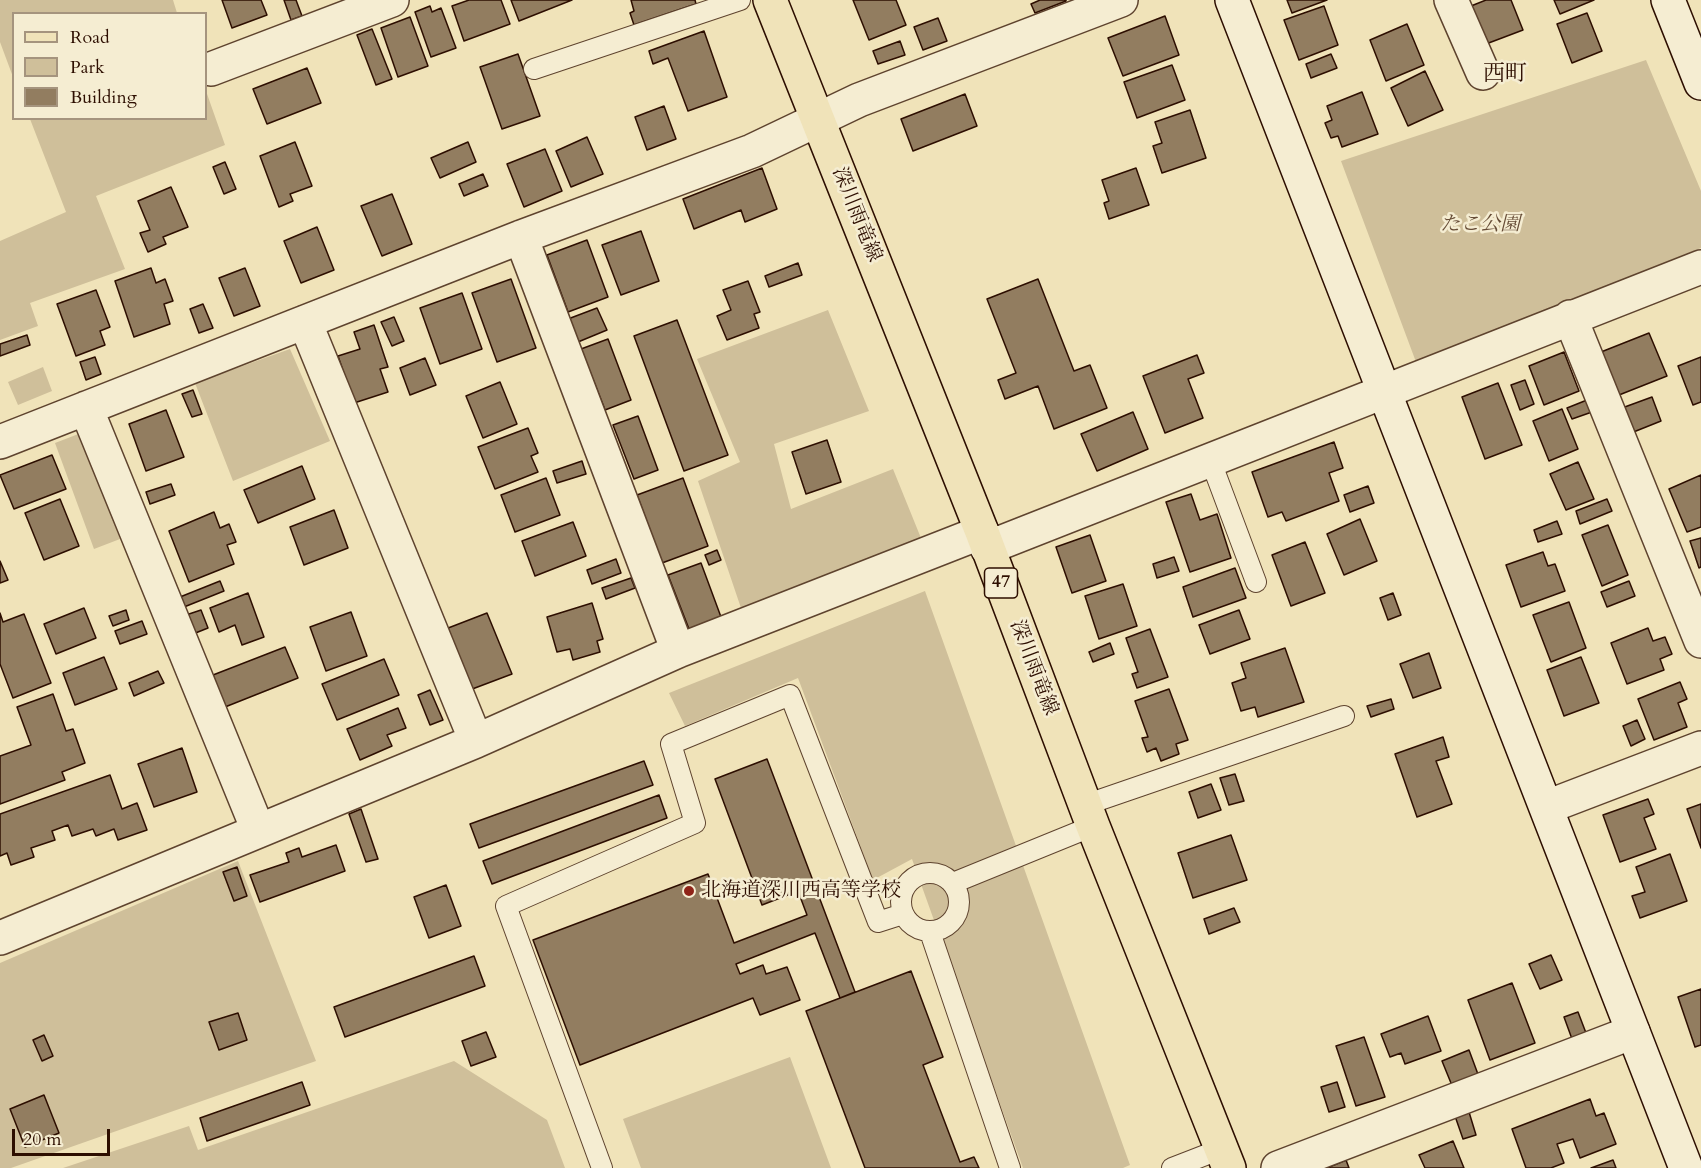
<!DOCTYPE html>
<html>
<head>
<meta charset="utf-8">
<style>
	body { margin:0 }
	#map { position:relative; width:1701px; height:1168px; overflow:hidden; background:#f0e3b9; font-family:Cardo,serif }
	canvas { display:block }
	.legend { position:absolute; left:12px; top:12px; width:195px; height:108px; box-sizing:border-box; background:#f5edd2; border:2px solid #a5947e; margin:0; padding:8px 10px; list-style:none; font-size:18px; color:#2d0e00 }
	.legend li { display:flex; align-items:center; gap:12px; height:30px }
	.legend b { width:30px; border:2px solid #a5947e }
	.scale { position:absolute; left:12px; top:1129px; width:98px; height:27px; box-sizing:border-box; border:3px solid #2d0e00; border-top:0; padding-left:8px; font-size:18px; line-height:21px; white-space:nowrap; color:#2d0e00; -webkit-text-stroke:4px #f5edd2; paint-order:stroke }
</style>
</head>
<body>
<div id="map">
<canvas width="1701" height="1168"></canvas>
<ul class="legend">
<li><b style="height:8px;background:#f0e3b9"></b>Road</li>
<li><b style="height:16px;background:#cfbf9a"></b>Park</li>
<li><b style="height:16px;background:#927d60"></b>Building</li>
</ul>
<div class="scale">20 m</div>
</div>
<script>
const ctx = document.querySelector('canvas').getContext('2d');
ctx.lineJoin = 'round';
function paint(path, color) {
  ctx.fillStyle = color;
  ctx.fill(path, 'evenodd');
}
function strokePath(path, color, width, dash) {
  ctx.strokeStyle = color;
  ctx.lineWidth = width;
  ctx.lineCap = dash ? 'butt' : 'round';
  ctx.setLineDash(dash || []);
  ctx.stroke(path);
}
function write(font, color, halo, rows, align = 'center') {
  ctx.font = font + ' Cardo,"Noto Serif JP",serif';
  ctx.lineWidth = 5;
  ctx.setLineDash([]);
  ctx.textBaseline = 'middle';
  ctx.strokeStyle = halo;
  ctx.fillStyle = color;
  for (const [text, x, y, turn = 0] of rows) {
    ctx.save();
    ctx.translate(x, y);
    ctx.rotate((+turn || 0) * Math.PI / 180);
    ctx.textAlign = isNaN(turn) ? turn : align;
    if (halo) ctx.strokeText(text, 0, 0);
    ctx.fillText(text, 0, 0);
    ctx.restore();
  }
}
paint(new Path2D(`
	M0,0H173L177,13L14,14L13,77L0,42Z
	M1646,60L1701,191V248L1416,362L1341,161Z
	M206,91L225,145L96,196L125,269L30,303L38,326L0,340V241L66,212L30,119L206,118Z
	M828,310L869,411L774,444L791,509L893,469L925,548L742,611L698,481L740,462L697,359Z
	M290,349L330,441L233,481L195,383Z
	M43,367L52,391L18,405L8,382Z
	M81,433L120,539L94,549L55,443Z
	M925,591L1130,1165L1123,1168H1023L912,859L873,880L798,678L685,726L669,693Z
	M238,861L316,1061L11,1168H0V963Z
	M790,1057L831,1168H641L623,1119Z
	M454,1061L547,1120L565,1168H63L189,1126L198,1150Z`), '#cfbf9a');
const building = new Path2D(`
	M222,0H261L267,15L232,28Z
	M284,0H296L302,16L291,20Z
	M469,0H501L510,24L464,41L452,6Z
	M511,0H572L519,21Z
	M631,0H695L696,4L634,25L630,13L634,11Z
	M853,0H896L906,25L869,40Z
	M1040,0H1066V1L1035,13L1031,4Z
	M1287,0H1327L1292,13Z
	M1486,0H1511L1523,30L1486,44L1471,6Z
	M1554,0H1594L1560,14Z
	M430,6L432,12L441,8L456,48L431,57L415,12Z
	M1324,6L1338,45L1299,60L1284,20Z
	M1587,13L1602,51L1572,63L1557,24Z
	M1165,16L1179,55L1123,76L1108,38Z
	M410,17L428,66L398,77L381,28Z
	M938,18L947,41L923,50L914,27Z
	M1407,24L1424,65L1386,81L1370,40Z
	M372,29L392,79L376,85L357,35Z
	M704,31L727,97L688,111L668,58L653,64L649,51Z
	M900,41L905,55L878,64L873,51Z
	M518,54L540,116L502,129L480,67Z
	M1331,54L1337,68L1311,78L1306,64Z
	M1172,65L1185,100L1137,118L1124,82Z
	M307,68L321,103L267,124L253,89Z
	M1425,71L1443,110L1408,126L1391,88Z
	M1362,92L1378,134L1342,147L1338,136L1331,138L1325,123L1332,120L1327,106Z
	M965,94L977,126L913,151L901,119Z
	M664,106L676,139L647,150L635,117Z
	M1190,110L1206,158L1162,173L1153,146L1162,143L1155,122Z
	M587,137L603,174L571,187L556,151Z
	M295,142L312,186L290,194L293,201L279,207L260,156Z
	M468,142L476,162L440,178L431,158Z
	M545,149L562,191L524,207L507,164Z
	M225,162L236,189L224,194L213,167Z
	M762,168L777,209L745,222L741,210L694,229L683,199Z
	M1136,168L1149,205L1109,219L1104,203L1109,201L1102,180Z
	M483,174L488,186L464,196L459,184Z
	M171,187L188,227L163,237L166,244L148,252L140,233L150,230L138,201Z
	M392,194L412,244L382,256L361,206Z
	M317,227L334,270L301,283L284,241Z
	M641,231L659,281L621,295L602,245Z
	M587,240L608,297L568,312L547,255Z
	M798,263L802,275L769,287L765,276Z
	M151,268L156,283L165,279L173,301L164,304L170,324L134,337L115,281Z
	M245,268L260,306L234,316L219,278Z
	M511,279L536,348L497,362L472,293Z
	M1038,279L1074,371L1090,365L1107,408L1054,429L1038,386L1005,399L998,380L1016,373L987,299Z
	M748,281L760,312L754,314L759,328L727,340L717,316L731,310L723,290Z
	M96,290L110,327L100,331L105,345L76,356L57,304Z
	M462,293L482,349L440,364L420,308Z
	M203,304L213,328L199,333L190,309Z
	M597,308L607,330L578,342L568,319Z
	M394,317L404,341L392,346L381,322Z
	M677,320L728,455L684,471L634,336Z
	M374,325L388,367L380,369L388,392L354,403L338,356L360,349L354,332Z
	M1649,333L1667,376L1619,395L1601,352Z
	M27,335L30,345L0,356V344Z
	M608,339L631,400L605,410L581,349Z
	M1564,352L1579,391L1544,405L1529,366Z
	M1197,355L1204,373L1188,379L1203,418L1165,433L1143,376Z
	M95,357L101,374L86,380L80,362Z
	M1701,357V402L1693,405L1678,366Z
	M425,358L436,385L410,395L400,368Z
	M1525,380L1534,404L1520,410L1511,385Z
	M500,382L517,424L483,438L466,396Z
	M1498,383L1522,445L1485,459L1462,397Z
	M193,390L202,414L192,417L182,394Z
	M1652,397L1661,421L1631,433L1622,408Z
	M1587,400L1592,412L1572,419L1567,408Z
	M1562,409L1578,449L1549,461L1533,421Z
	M166,410L184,457L146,471L129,424Z
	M1133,412L1148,449L1097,471L1081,434Z
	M638,416L658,470L634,479L613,425Z
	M528,428L538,453L531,456L538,472L495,489L478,447Z
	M827,440L841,482L806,494L792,452Z
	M1334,442L1343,468L1329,473L1339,501L1286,521L1282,512L1268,517L1252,472Z
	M52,455L66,489L14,509L0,475Z
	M582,461L586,474L557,483L553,471Z
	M1578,462L1594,499L1566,510L1550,474Z
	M302,466L315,499L258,523L244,490Z
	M1701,475V527L1687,532L1669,489Z
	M546,478L560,515L515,532L501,495Z
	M683,478L708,546L662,563L637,495Z
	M171,484L175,495L150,504L146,492Z
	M1368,486L1374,503L1350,512L1344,495Z
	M1191,494L1200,520L1217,514L1231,558L1190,572L1166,502Z
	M60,499L79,546L44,560L25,513Z
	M1607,499L1612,511L1580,524L1576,511Z
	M334,510L348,548L304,565L290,527Z
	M214,512L220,528L229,524L236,542L227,545L234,564L189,582L169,531Z
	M1360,519L1377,561L1344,575L1327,534Z
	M1557,521L1562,534L1538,542L1534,530Z
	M573,522L586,556L535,576L522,541Z
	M1608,525L1628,575L1602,586L1582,535Z
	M1090,535L1106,581L1072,593L1056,547Z
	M1701,538V567L1699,568L1690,541Z
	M1305,542L1325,593L1291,606L1272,555Z
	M717,550L721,560L709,565L705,555Z
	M1543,552L1548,566L1555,564L1565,591L1521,607L1506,565Z
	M1174,557L1179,571L1157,578L1153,564Z
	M616,559L621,573L592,584L587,570Z
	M0,561L8,580L0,583Z
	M701,563L721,617L689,629L668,575Z
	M1235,568L1246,598L1193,617L1183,587Z
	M631,578L635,588L606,599L602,588Z
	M220,581L224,591L184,607L180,597Z
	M1629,581L1635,596L1607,607L1601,592Z
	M1123,584L1137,626L1099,639L1085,596Z
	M248,593L264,637L242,645L235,625L219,632L210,608Z
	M1393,593L1401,615L1388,620L1380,598Z
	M1569,602L1586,648L1551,662L1533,615Z
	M592,603L603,639L597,641L600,652L573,660L570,649L557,652L547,617Z
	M84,608L96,638L56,654L44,624Z
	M126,610L129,620L113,626L109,616Z
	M201,610L208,628L193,634L186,615Z
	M1239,610L1250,639L1210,654L1199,625Z
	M351,612L367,656L326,671L310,627Z
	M0,613L3,622L24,614L51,683L13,698L0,664Z
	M487,613L512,674L467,691L443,630Z
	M142,621L147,634L120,644L115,631Z
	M1648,628L1653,641L1665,637L1672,654L1660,659L1664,670L1627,684L1611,643Z
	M1150,629L1168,677L1137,688L1132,674L1138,672L1126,638Z
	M1110,643L1114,654L1093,662L1089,652Z
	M285,647L298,678L225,707L213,675Z
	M1285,648L1304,702L1258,717L1255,707L1241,711L1232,683L1246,678L1241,663Z
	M1429,653L1441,688L1413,698L1400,664Z
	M104,657L117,689L75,705L63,673Z
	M1581,657L1599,703L1564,716L1547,670Z
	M384,659L399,695L337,720L322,684Z
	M158,671L164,683L134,696L129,683Z
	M1680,682L1687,699L1678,703L1687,727L1654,740L1638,699Z
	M1169,689L1188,740L1176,744L1179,754L1161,761L1156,748L1147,752L1142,738L1148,737L1135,701Z
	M430,690L443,720L430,725L418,695Z
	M53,694L66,731L73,729L85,763L62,772L65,780L0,804V756L31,745L17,707Z
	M1391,699L1394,709L1371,717L1367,706Z
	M398,708L406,728L387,735L392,746L360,760L347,729Z
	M1637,720L1645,739L1631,746L1623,726Z
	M1443,737L1449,757L1436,761L1452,804L1417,817L1395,754Z
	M182,748L197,792L154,807L138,764Z
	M767,759L855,992L840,998L815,933L736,964L740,974L763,965L766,974L787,967L800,1000L760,1015L753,998L580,1065L533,940L708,874L734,943L807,915L798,891L762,905L715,779Z
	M644,761L653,785L479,848L470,824Z
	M1235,774L1244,801L1229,805L1220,778Z
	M110,775L122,809L137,803L147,830L118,840L114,829L96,836L93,829L72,836L68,825L52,831L55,840L31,848L34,857L11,865L7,853L0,856V814Z
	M1211,784L1221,810L1198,818L1189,792Z
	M659,795L667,818L492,884L483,861Z
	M1648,799L1654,814L1644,818L1656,849L1620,862L1603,815Z
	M1701,804V848L1687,809Z
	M361,809L378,859L366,862L349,814Z
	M1231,835L1247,880L1193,898L1178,853Z
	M336,845L345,871L260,902L250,875L289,862L286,853L299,848L302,857Z
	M1670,854L1687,901L1640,918L1632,896L1645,892L1636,867Z
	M237,867L247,896L234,901L223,872Z
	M446,885L461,926L429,938L414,897Z
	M1234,908L1240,922L1209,934L1204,919Z
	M1551,955L1562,980L1540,989L1529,964Z
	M474,956L485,986L345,1037L334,1007Z
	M911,971L943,1057L923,1065L960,1162L974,1157L979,1168H865L806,1011Z
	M1512,983L1535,1043L1490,1060L1468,1000Z
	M1701,989V1045L1695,1047L1678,997Z
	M1578,1012L1586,1033L1572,1039L1564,1017Z
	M238,1013L247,1040L219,1050L209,1022Z
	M1428,1016L1441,1051L1405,1064L1401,1053L1390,1057L1381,1034Z
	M486,1032L496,1057L471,1066L462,1041Z
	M44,1035L53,1056L42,1061L33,1040Z
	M1364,1037L1385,1097L1356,1106L1336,1046Z
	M1469,1050L1479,1077L1453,1088L1442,1061Z
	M302,1082L310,1105L207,1141L200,1118Z
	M1337,1082L1345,1107L1329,1112L1321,1087Z
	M44,1095L59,1133L25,1147L10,1109Z
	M1590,1099L1596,1116L1604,1113L1616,1144L1580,1158L1573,1139L1557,1144L1564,1163L1551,1168H1526L1512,1129Z
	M1469,1112L1476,1135L1463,1139L1455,1116Z
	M1453,1141L1464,1168H1425L1419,1155Z
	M1346,1160L1349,1168H1327Z
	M1613,1160L1616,1168H1591Z`);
paint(building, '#927d60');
strokePath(building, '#2d0e00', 1.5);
const lane = new Path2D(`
	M534,69L740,0
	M1210,459L1256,582
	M1085,805L1344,716
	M901 902a29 29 0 1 1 58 0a29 29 0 1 1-58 0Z
	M953,883L1093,826
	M930,932L1010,1168
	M602,1168L506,906L695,823L671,744L790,695L878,922L903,914
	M1172,1168L1221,1149`);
const street = new Path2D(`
	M1451,0L1483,73
	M211,69L392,0
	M521,237L678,651
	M1570,317L1701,641
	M305,322L476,741
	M86,408L258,830
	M0,442L521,237L752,151L859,100L1121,0
	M987,548L1701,267
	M1547,807L1701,748
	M0,938L476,741L678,651L982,532
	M1278,1168L1633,1032`);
const secondary = new Path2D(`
	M1232,0L1686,1168
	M1668,0L1701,83`);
const primary = new Path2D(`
	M770,0L982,532L1093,826L1229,1168`);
strokePath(lane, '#5e432e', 22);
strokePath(street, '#5e432e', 36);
strokePath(secondary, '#2d0e00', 36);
strokePath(primary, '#2d0e00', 36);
strokePath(lane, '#f5edd2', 20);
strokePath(street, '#f5edd2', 33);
strokePath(secondary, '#f5edd2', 33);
strokePath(primary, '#f0e3b9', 33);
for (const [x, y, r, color] of [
	[689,891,6,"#8f2418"]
]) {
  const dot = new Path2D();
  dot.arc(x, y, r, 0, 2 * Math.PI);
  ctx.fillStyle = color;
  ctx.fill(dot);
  strokePath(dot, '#f5edd2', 2);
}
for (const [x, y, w] of [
	[1001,583,33]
]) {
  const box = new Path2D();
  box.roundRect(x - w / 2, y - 15, w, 30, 4.5);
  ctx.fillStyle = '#f5edd2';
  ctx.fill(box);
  strokePath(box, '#2d0e00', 1.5);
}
write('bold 18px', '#2d0e00', null, [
	["47",1001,583]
]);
write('20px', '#2d0e00', '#f5edd2', [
	["深川雨竜線",856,215,68],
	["深川雨竜線",1033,668,69]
]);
write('italic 20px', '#664c36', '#f5edd2', [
	["たこ公園",1480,225]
]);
write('20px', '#2d0e00', '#f5edd2', [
	["北海道深川西高等学校",701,891]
], 'left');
write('22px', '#2d0e00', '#f5edd2', [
	["西町",1505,75]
]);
</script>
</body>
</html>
